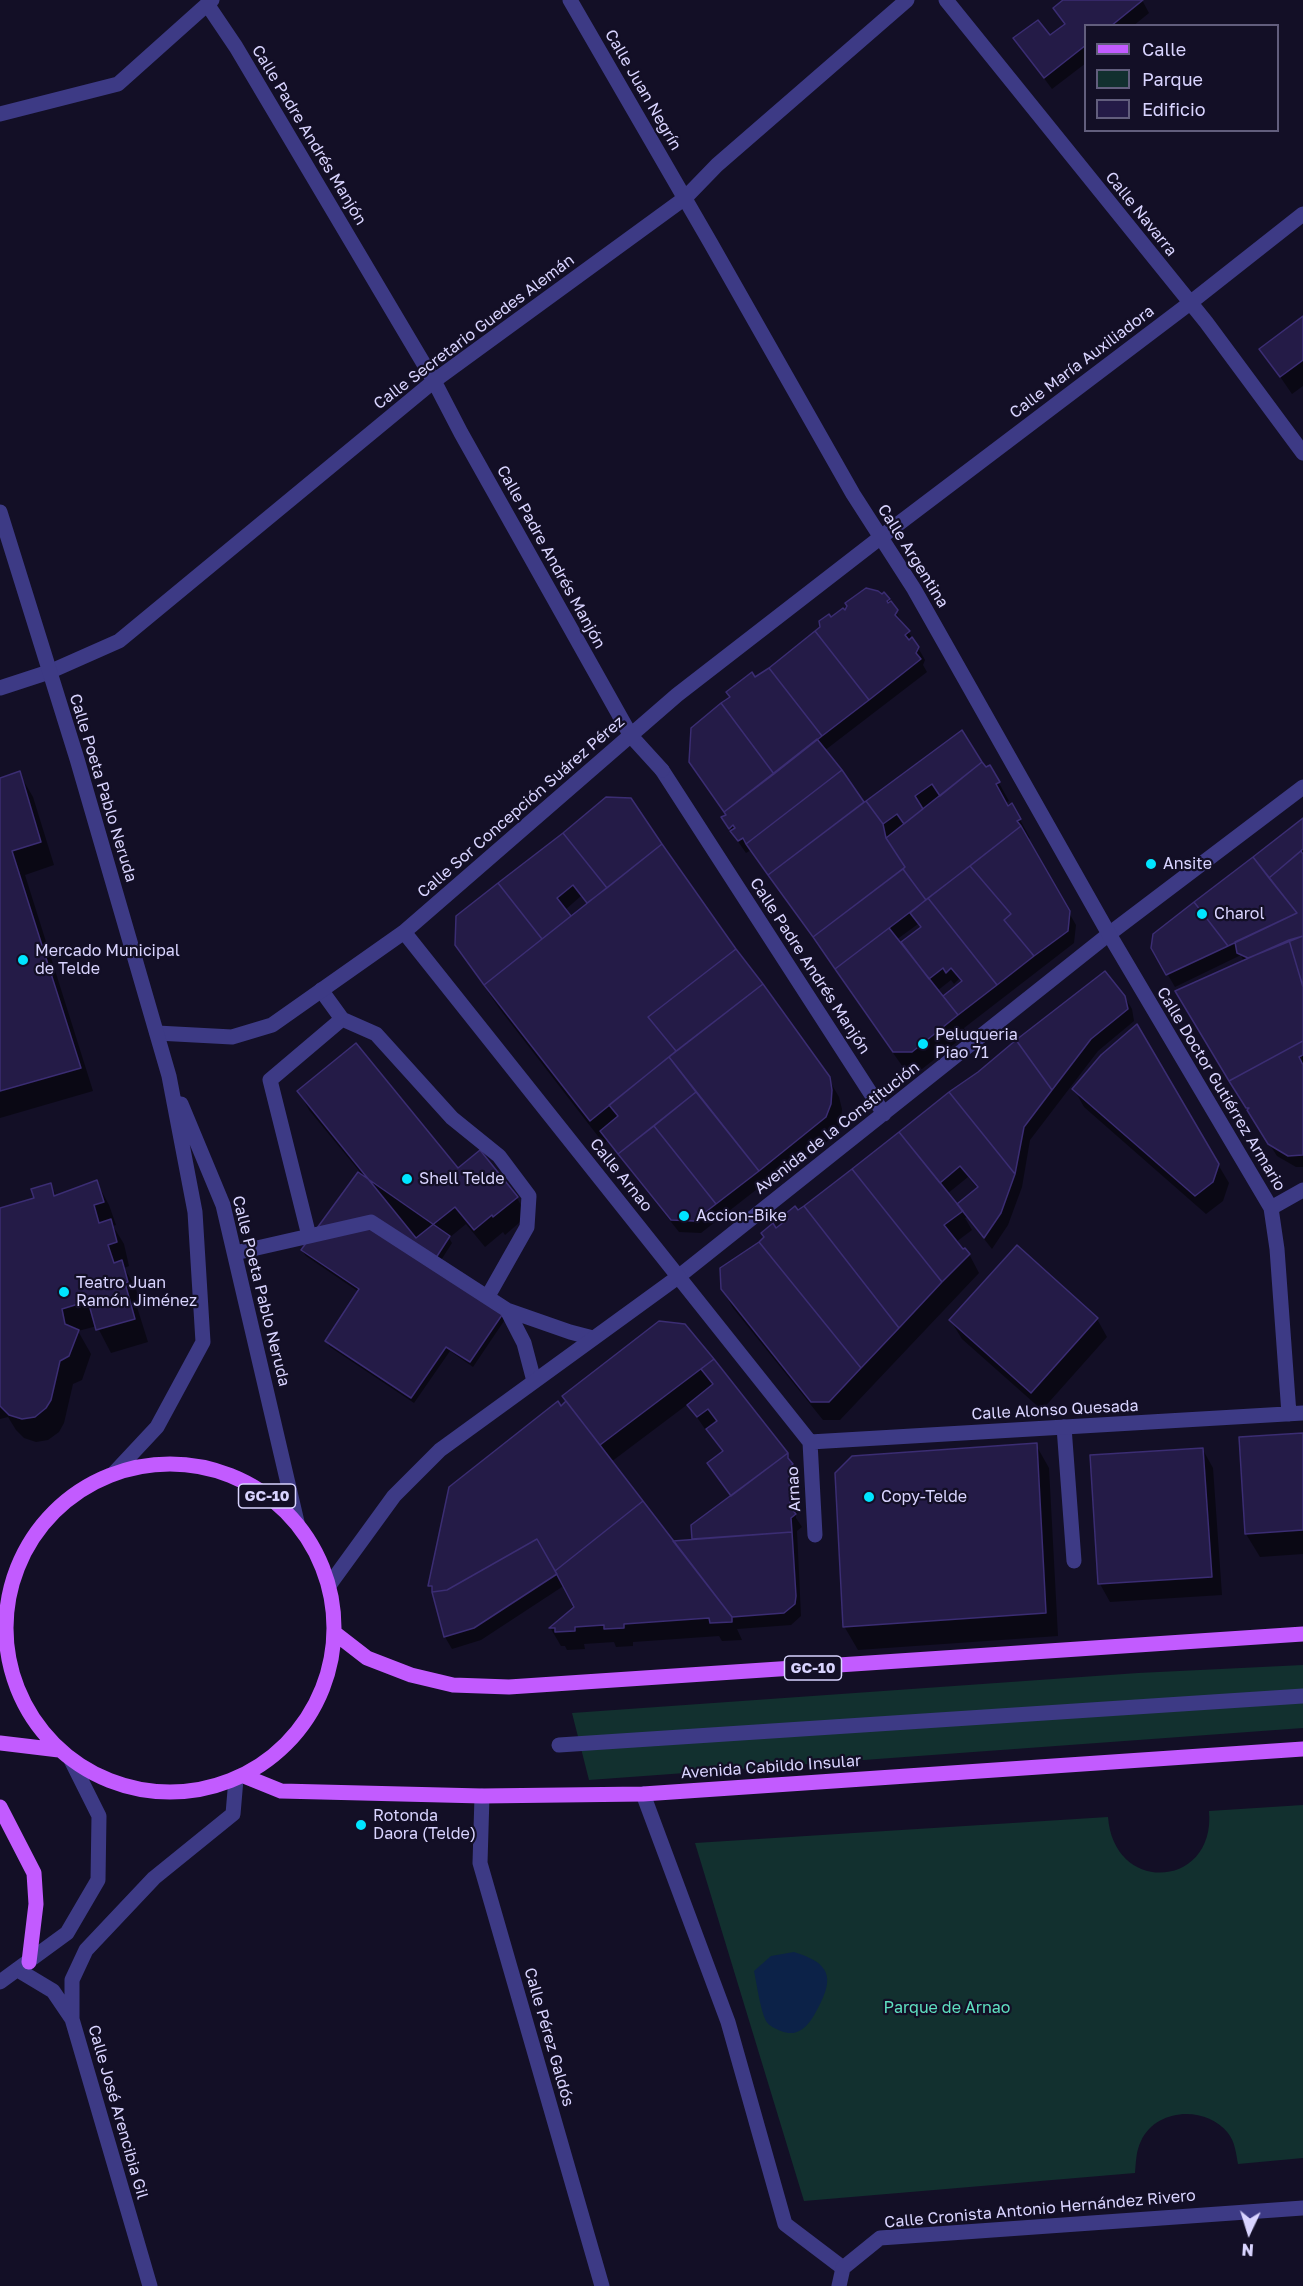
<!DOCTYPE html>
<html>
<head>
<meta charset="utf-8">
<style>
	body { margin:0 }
	#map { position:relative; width:1303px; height:2286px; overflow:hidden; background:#130f26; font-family:"Golos Text",sans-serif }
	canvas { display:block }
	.legend { position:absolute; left:1084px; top:24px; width:195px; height:108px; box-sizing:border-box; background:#130f26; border:2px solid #625e7d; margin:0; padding:8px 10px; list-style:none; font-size:18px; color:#d9d4ff }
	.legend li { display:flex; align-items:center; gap:12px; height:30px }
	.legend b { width:30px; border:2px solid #625e7d }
	.north { position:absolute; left:1219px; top:2202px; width:60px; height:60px; -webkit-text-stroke:4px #130f26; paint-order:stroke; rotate:184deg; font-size:16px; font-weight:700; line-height:24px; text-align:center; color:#d9d4ff }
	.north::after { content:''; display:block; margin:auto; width:21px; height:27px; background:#d9d4ff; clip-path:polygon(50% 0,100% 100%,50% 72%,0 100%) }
</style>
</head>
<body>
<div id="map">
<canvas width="1303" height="2286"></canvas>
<ul class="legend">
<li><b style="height:8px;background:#c25bff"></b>Calle</li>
<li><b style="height:16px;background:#12302f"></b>Parque</li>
<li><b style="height:16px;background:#241b47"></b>Edificio</li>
</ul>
<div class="north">N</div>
</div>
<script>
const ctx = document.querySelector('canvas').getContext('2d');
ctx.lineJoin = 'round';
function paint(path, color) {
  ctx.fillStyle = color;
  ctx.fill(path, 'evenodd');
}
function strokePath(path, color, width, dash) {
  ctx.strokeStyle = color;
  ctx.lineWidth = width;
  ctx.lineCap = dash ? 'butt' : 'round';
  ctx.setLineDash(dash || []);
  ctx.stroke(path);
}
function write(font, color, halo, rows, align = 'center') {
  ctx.font = font + ' "Golos Text",sans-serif';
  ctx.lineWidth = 4.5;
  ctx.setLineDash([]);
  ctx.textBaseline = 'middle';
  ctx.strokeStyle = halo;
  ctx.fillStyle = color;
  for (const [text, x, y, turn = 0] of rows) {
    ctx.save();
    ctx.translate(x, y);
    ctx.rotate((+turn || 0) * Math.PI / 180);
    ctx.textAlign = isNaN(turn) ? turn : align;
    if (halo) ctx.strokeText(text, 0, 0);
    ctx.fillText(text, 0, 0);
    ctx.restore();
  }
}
paint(new Path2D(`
	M1303,1665V1728L589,1780L572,1713L1138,1673Z
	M1303,1805V2158L1238,2164C1236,2153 1235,2142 1228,2133C1206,2105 1156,2108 1141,2141C1136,2151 1136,2162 1135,2173L804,2201L695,1843L1108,1817C1114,1896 1216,1888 1209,1811Z`), '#12302f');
paint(new Path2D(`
	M794,1952C823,1961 836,1972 821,2002C813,2018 803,2040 781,2031C776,2029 769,2026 766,2021C760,2009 757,1985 754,1971L771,1956Z`), '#0c2248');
paint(new Path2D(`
	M1066,0H1142L1149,13L1133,26H1086V63L1052,89L1015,39L1049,37L1065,26L1055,9Z
	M1303,318V386L1292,394L1261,349Z
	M888,600L916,644L925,660L923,665L927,672L824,751L864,805L962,732L986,769L990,767L1009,801L1005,803L1008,808L1012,805L1030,838L1027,840L1076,925L1074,943L964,1028L967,1034L922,1069L905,1070L751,850L746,853L737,840L723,818L727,816L690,762L755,679L831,619ZM918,924L921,928L903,943L908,951L906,953L896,940ZM959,979L962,983L943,998L937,991L951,980L954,984Z
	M19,773L33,797L54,865L25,875L93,1091L0,1118V780Z
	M607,798L762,985L828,1078L839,1097L842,1109L841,1123L835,1135L770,1188L766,1182L701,1233L679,1232L607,1141L604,1144L499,1008L456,945ZM581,896L588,905L571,918L565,910Z
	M1303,820V1167H1296L1277,1156L1240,1098L1244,962L1241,955L1175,987L1152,948Z
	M1124,996L1132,1009L1134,1021L1098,1051L1030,1140L1022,1187L1008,1225L992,1249L967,1217L965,1218L972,1230L956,1242L969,1254L979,1273L840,1420H823L733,1308L722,1289L776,1230L798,1212ZM968,1177L978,1189L961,1211L947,1194Z
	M1136,1026L1229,1183L1223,1201L1206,1214L1084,1107L1074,1089Z
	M299,1091L517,1198L527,1216L505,1235L503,1232L485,1247L466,1224L449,1238L452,1243L436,1268L506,1318L473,1367L450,1351L414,1403L330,1347L326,1341L359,1292L306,1256L302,1251L360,1172L309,1110Z
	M96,1181L109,1205L116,1225L113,1226L124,1244L129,1266L124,1268L135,1286L141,1306L137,1307L148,1342L111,1353L97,1326L78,1331L91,1354L82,1380L73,1384L64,1423L59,1432L48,1440L36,1442L24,1438L16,1430L8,1417L0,1419V1210L35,1199L50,1185L57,1196Z
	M1097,1319L1107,1337L1042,1410L962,1339L951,1321Z
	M684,1325L787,1454L799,1477L796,1480L799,1487L795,1489L796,1504L800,1512L796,1514V1518L802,1527L797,1531L801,1616L791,1625L737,1629L742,1640L722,1641L719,1636L633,1642V1646L616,1647L614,1642L584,1644L585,1649L567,1650L565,1646H561L551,1629L576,1607L565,1585L481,1640L452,1649L445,1637L434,1593L430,1585L560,1408ZM688,1404L705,1429L716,1420L718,1422L708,1429L723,1452L709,1463L732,1498L693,1526L694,1540L673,1542L611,1462Z
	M1303,1434V1554L1260,1557L1246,1534Z
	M1036,1445L1049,1468L1058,1636L858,1650L844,1626Z
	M1203,1450L1213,1468L1222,1595L1110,1602L1100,1584Z`), '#0007');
const building = new Path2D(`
	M1063,0H1143L1111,26H1086V45L1044,78L1013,38L1038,20L1050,35L1065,24L1053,8Z
	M1303,316V360L1280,377L1259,349Z
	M866,588L878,591L882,594L884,592L890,599L887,601L888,603L891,601L898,610L895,615L910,631L905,635L909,640L912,637L919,647L916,653L921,659L869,700L815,631L820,627L819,621L829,614L831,617L843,608L845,610L847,606L845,603Z
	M815,631L869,700L822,736L769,668Z
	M769,668L822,736L774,774L721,703L730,697L726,692L752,672L755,677Z
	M721,703L774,774L724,812L689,762L691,728Z
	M962,730L982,762L940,796L932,784L915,796L923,809L904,824L897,814L883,824L866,801Z
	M817,739L842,770L746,844L743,838L738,841L730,831L735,828L733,825L729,829L721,817L726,815L724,812Z
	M982,762L986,767L990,765L1000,782L996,784L1008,806L1012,803L1021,819L1017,821L1021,826L926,900L903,869L905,867L886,838Z
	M842,770L864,802L768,875L746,844Z
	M20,771L41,842L12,851L81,1068L0,1091V778Z
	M606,797L631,798L662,844L607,888L563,833Z
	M866,801L883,824L886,838L905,867L813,937L768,875Z
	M1303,818V849L1269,878L1253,857Z
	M1021,826L1070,911L1068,931L1034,956L1004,920L1011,914L970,866Z
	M563,833L607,888L587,903L573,885L557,898L571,916L542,939L498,883Z
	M662,844L736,949L648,1017L676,1051L590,1121L484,985Z
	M1301,851L1303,854V936L1248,958L1237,953L1235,942L1297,913L1269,878Z
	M1253,857L1297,913L1228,946L1194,902Z
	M970,866L1011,914L1004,920L1034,956L997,985L928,898Z
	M903,869L926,900L835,969L813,937Z
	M498,883L542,939L484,985L455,945L456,916Z
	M928,898L997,985L958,1015L943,996L962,981L951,968L946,973L943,968L929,979L901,942L921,927L910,913Z
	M1194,902L1228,946L1166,975L1151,948L1153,934Z
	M889,928L958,1015L912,1052H893L835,969Z
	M1303,936V987L1289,940Z
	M1289,940L1303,987V1041L1229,1081L1175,991Z
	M736,949L763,984L676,1051L648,1017Z
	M1105,971L1125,996L1128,1009L1091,1039L1052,1090L1016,1040Z
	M763,984L830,1077L832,1090L831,1104L826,1117L759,1171L669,1057Z
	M1137,1024L1219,1164L1213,1182L1195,1196L1072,1089L1101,1055Z
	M1016,1040L1052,1090L1024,1127L1015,1174L949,1092L978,1072Z
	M1303,1041V1055L1299,1057L1303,1065V1155L1288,1156L1268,1144L1247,1110L1249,1108H1246L1229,1081Z
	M356,1043L458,1168L480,1150L518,1197L493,1217L492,1215L474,1230L455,1207L416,1238L297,1091Z
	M669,1057L696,1092L618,1154L600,1131L618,1116L609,1105Z
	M696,1092L759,1171L716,1204L654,1126Z
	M949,1092L1015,1174L1001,1213L984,1238L957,1204L978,1187L960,1166L940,1183L899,1132Z
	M654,1126L716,1204L694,1221L671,1220L618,1154Z
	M899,1132L963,1211L944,1225L963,1249L965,1248L970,1254L942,1282L852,1169Z
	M852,1169L942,1282L899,1328L804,1206Z
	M358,1172L450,1236L432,1264L504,1312L470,1362L446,1347L411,1398L325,1341L359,1289L301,1250Z
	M97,1180L104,1202L94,1205L99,1223L111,1219L117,1242L108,1245L114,1263L122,1260L128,1282L125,1283L135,1319L96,1330L88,1301L62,1309L65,1324L79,1330L69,1356L60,1361L51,1400L46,1408L35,1417L22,1419L9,1415L0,1406V1208L34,1198L31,1189L51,1183L54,1196Z
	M795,1206L798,1210L804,1206L899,1328L861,1368L759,1242L764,1237L761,1233L773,1223L776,1228L788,1219L784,1215Z
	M759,1242L861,1368L829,1402H811L721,1289L720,1268Z
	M1017,1245L1098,1318L1031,1393L949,1320Z
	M659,1321L685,1324L714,1359L600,1445L562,1396Z
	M714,1359L788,1453L731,1496L707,1463L723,1451L706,1429L717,1421L708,1409L697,1417L687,1405L713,1384L701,1369Z
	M558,1401L561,1406L566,1401L643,1501L555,1571L537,1539L447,1590L432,1592V1586H428L449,1487Z
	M1303,1433V1530L1245,1534L1239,1437Z
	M1037,1443L1046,1613L843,1627L835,1473L852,1456Z
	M1203,1448L1212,1577L1098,1584L1090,1455Z
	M788,1453V1458L793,1464L788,1469L794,1475L789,1477L790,1493L795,1499L790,1502V1507L796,1514L791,1518L792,1532L692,1539L691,1525Z
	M643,1501L732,1617V1622L710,1623L709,1618L624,1624V1628L604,1629V1625L575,1627V1631L555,1632V1628H549L574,1607L555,1571Z
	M792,1532L796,1596L795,1604L784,1613L732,1617L673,1541Z
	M537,1539L557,1574L474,1628L444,1637L432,1592L447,1590Z`);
paint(building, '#241b47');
strokePath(building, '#3b2d73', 1.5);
strokePath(new Path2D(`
	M321,990L342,1019L376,1034L452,1118L499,1156L529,1196L527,1227L488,1296
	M309,1236L270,1080L342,1019
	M235,1253L371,1222L507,1310L570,1332L593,1338
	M507,1310L524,1343L534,1381
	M1064,1427L1074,1561`), '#3d3a85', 15);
strokePath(new Path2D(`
	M662,770L884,1114
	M678,1277L1109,934L1303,787
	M559,1745L1303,1696
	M643,1794L728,2022L785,2224L843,2268`), '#3d3a85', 15);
strokePath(new Path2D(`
	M570,0L710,242L853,494L914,589L1109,934L1271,1208L1277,1249L1289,1414
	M946,0L1206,322L1303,453
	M207,4L236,47L434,381L461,433L631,736L662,770
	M0,114L118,84L212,0
	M0,688L49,672L119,641L434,381L685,198L717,165L907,0
	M404,932L810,1442
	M157,1033L232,1037L272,1025L404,932L677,695L881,537L1190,303L1303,214
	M1271,1208L1303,1190
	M810,1442L1303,1413
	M810,1442L815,1535
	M330,1584L394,1496L440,1450L678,1277
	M482,1796L480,1863L602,2286
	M18,1970L53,1991L72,2019L150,2286
	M0,1982L67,1933L98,1880L99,1816L70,1758
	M72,2019V1980L86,1950L154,1878L233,1814L236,1779
	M839,2286L843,2268L880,2238L1303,2208`), '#3d3a85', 15);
strokePath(new Path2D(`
	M0,512L77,759L169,1076L195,1212L203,1342L157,1427L114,1473
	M181,1104L223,1205L297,1522`), '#3d3a85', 15);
strokePath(new Path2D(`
	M6 1628a164 164 0 1 1 328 0a164 164 0 1 1-328 0Z
	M336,1634L367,1658L411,1675L453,1685L509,1687L1303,1634
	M0,1743L59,1750
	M244,1776L281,1791L482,1796L643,1794L1303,1749
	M0,1807L34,1873L36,1904L29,1962`), '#c25bff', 15);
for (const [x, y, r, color] of [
	[1151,864,6,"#00e5ff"],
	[1202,914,6,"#00e5ff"],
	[23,960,6,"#00e5ff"],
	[923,1044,6,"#00e5ff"],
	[407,1179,6,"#00e5ff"],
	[684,1216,6,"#00e5ff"],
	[64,1292,6,"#00e5ff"],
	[869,1497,6,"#00e5ff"],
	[361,1825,6,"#00e5ff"]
]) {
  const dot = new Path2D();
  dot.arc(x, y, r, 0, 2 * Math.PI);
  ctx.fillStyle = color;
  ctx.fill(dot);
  strokePath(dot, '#130f26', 2);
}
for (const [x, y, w] of [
	[267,1496,57],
	[813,1668,57]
]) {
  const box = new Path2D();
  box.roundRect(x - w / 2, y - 12, w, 24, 4.5);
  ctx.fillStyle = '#130f26';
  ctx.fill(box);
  strokePath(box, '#d9d4ff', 1.5);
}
write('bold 15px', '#d9d4ff', null, [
	["GC-10",267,1496],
	["GC-10",813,1668]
]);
write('16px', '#d9d4ff', '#130f26', [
	["Calle Juan Negrín",643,90,60],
	["Calle Padre Andrés Manjón",309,135,59],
	["Calle Navarra",1141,214,51],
	["Calle Secretario Guedes Alemán",474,332,-37],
	["Calle María Auxiliadora",1082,362,-37],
	["Calle Argentina",913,556,58],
	["Calle Padre Andrés Manjón",551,557,61],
	["Calle Poeta Pablo Neruda",103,788,73],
	["Calle Sor Concepción Suárez Pérez",521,807,-41],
	["Calle Padre Andrés Manjón",810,966,57],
	["Calle Doctor Gutiérrez Armario",1221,1089,59],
	["Avenida de la Constitución",837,1128,-38],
	["Calle Arnao",621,1175,51],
	["Calle Poeta Pablo Neruda",261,1291,76],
	["Calle Alonso Quesada",1055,1410,-3],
	["Arnao",794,1489,-93],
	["Avenida Cabildo Insular",771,1767,-4],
	["Calle Pérez Galdós",549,2037,74],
	["Calle José Arencibia Gil",118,2112,74],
	["Calle Cronista Antonio Hernández Rivero",1040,2209,-5]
]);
write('16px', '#d9d4ff', '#130f26', [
	["Ansite",1163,864],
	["Charol",1214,914],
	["Mercado Municipal",35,951],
	["de Telde",35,969],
	["Peluqueria",935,1035],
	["Piao 71",935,1053],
	["Shell Telde",419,1179],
	["Accion-Bike",696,1216],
	["Teatro Juan",76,1283],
	["Ramón Jiménez",76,1301],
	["Copy-Telde",881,1497],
	["Rotonda",373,1816],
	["Daora (Telde)",373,1834]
], 'left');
write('16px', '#5fe0c0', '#130f26', [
	["Parque de Arnao",947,2008]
]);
</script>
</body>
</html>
